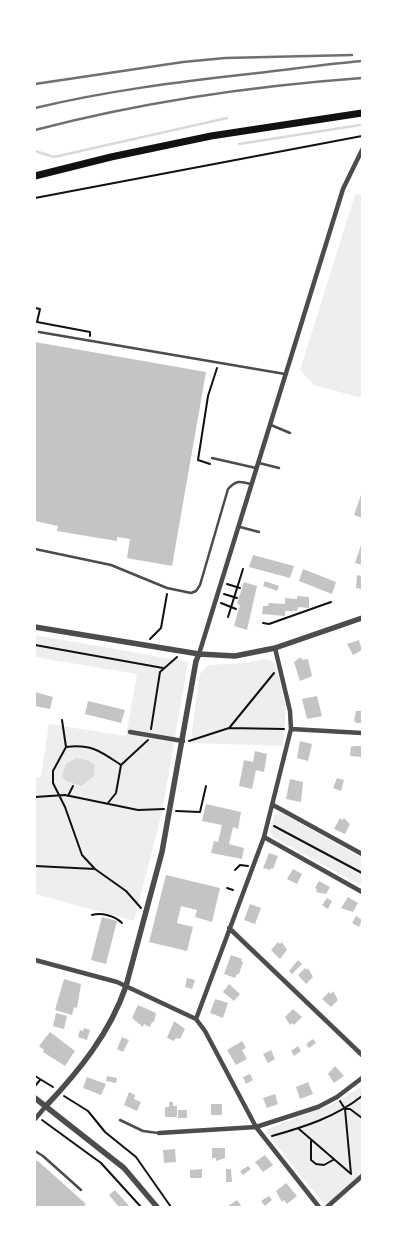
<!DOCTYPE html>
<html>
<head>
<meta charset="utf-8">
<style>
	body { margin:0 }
	#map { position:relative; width:397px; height:1242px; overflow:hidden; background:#fff; font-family:Roboto,sans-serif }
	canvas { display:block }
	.frame { position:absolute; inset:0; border:36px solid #fff; pointer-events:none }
</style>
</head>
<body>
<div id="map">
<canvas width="397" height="1242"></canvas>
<div class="frame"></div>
</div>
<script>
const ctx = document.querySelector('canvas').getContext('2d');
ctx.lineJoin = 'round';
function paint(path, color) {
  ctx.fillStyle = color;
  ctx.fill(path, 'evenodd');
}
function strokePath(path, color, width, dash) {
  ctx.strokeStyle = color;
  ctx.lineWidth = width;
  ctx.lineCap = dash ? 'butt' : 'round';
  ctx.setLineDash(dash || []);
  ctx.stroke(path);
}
paint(new Path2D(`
	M362,194V398L314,385L300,370L355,195Z
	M35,635L188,662L162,812L134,921L35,894V777H41L49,724L126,736L137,674L35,657Z
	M266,659L275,663L286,708L283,746L193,743L192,730L200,674L208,665L244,663Z
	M283,814L362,858V886L273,837L270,832L274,815Z
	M362,1086V1173L330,1202L323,1203L266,1132L270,1128L337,1102Z`), '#eee');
paint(new Path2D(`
	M77,758L89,761L95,766L94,776L81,786L66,781L62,776L66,764Z`), '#d9d9d9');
strokePath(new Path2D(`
	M239,144L360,125
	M35,151L54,157L227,118`), '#d9d9d9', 2.5);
paint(new Path2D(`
	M35,342L206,372L172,566L127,558L130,539L117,537V541L57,531L58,526L35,521Z
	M362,492V518L354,515Z
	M362,542V565L355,563Z
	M253,555L294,566L290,578L249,567Z
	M303,569L336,582L332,594L299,581Z
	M357,575L362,576V589L356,588Z
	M265,581L279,586L277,591L263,586Z
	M244,582L257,586L247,630L234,626L240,605L237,604Z
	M297,596L309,597V608L298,607L297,611H285V616L262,614L263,606H268L269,603L285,604V598L297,599Z
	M359,640L362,650L353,655L347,644Z
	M301,657L302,660L308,659L312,676L300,681L294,662Z
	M35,692L53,697L50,709L35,706Z
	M317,696L322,716L307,719L302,699Z
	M88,701L125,710L121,723L85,714Z
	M356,711H362V723H356L354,720Z
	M300,741L312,744L308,761L297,758Z
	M354,746H362V757L350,756L351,747Z
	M255,751L267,754L264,772L256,770L252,789L239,786L244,760L253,762Z
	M337,778L344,780L341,791L333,788Z
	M290,779L303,782L301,802L286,799Z
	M206,804L241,812L238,829L233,827L229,844L244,848L242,859L211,853L214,841L218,842L222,825L202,821Z
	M340,818L342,820L344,818L350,824L345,834L334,829Z
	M269,853L278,856L273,869L271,868L270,870L263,868Z
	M293,869L302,874L297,884L287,879Z
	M166,875L220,888L212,922L195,917L197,910L181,906L177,923L193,927L187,951L149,942Z
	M319,881L330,887L326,894L316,892L317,889L315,888Z
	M348,897L358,903L353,912L341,908Z
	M327,898L332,901L328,909L322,905Z
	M250,904L261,908L255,924L244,920Z
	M356,916L362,920L359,927L352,923Z
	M102,917L117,921L106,964L91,960Z
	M278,942L280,944L282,942L287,950L280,959L271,950Z
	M231,955L242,959L241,961L243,962L239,974H237L235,978L224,974Z
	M298,960L302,964L292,974L289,971Z
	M305,968L307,970L308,968L313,977L306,984L298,975Z
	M187,978L195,980L192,989L185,987Z
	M64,979L81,984L77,1008L74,1007L72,1015L55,1010Z
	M229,984L240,994L234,1001L223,992Z
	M333,991L338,1000L331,1007L322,999L329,992L331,994Z
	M215,999L228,1003L223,1018L210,1013Z
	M138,1005L156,1013L154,1022H152L150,1027L144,1024L143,1027L132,1018Z
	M293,1009L302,1017L294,1025L292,1023L290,1025L285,1017Z
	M56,1013L67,1016L64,1029L53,1026Z
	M174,1021L185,1029L180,1039L176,1038L174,1041L167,1038Z
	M84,1028L90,1030L87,1040L78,1037L80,1030L83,1031Z
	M50,1032L75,1051L65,1066L43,1052L44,1050L39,1046Z
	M122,1037L129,1040L123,1052L117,1049Z
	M313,1039L316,1043L309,1048L306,1044Z
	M242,1041L246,1048L242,1050L247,1059L236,1065L227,1050Z
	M298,1046L301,1051L294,1056L291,1051Z
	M271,1050L275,1059L268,1063L263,1054Z
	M335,1066L344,1076L334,1083L328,1074Z
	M250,1074L253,1080L246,1084L243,1077Z
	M107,1076L117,1078L116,1083L106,1081Z
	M87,1077L106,1084L101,1095L83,1088Z
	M308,1082L313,1094L300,1099L296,1087Z
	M129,1092L135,1095L134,1099L141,1102L137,1111L124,1105Z
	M275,1094L278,1104L267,1108L263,1098Z
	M169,1102H173V1106H177V1117H165V1107H169Z
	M211,1104H222V1115H211Z
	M178,1110H187V1118H178Z
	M212,1148H225V1158L216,1161V1158H212Z
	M175,1149L176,1162L164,1163L163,1150Z
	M265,1155L273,1165L263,1172L255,1162Z
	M35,1161H38L86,1204L83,1207H35Z
	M248,1166L251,1169L243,1175L240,1171Z
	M202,1169V1178H190V1170Z
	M226,1169H231L232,1182H226Z
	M286,1183L297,1196L287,1204L284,1200L282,1202L276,1191Z
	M115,1190L130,1207H119L109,1195Z
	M269,1196L272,1200L265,1206L261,1201Z
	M237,1200L242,1207H227Z`), '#c4c4c4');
strokePath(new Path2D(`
	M35,198L362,136
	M35,308L40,309L37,322L90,332V336
	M210,464L198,460L208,396L217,368
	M227,584L240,588
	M224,594L237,598
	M221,603L236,609
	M228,617L243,569
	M263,623L269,624L331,602
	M150,639L161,628L167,594
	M35,645L163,668
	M62,720L66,747L53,771V783L65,807L82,855L95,869
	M230,727L274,673
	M151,729L160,672L177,657
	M189,741L229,728L284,729
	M66,747C92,744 100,751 121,765
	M68,796L73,786
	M35,797L65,795L138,810L164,809
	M108,803L116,793L121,765L148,740
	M176,811L200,812L206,786
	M274,826L362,873
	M35,866L95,869L126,891L141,908
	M235,870L240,865L248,866
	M227,888L233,890
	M92,915C101,912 115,916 122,923
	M35,1076L53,1087
	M35,1086L40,1080
	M64,1096L88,1111L105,1132L136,1157L171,1207
	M340,1101L345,1109L351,1174
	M345,1109H350L362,1118
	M42,1120L101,1163L141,1207
	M299,1129L350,1173
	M272,1136C304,1127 336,1117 362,1096
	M311,1141V1160L316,1164L324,1165L333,1160`), '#111', 2);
strokePath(new Path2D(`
	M39,332L285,374
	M271,425L290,433
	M212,458L256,468
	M259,463L279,468
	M240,527L259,532
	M35,549L111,565L167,588L191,593L196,591L200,585L228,489C236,480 240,481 251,484
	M120,1120L143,1131L158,1133
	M35,1151L43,1156L81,1190`), '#4c4c4c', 2.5);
strokePath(new Path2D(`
	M199,654L343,189L362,150
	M291,729L362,733
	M130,732L183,741
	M273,805L362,854
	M264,837L362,892
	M229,928L362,1055
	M35,960L117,982L196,1019L205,1031L256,1127L319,1207
	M196,1019L264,837L291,729L290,711L275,648
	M35,1119L46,1106
	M159,1133L256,1127L318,1107L337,1097L362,1078
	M327,1207L362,1176`), '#4c4c4c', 4.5);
strokePath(new Path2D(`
	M35,627L199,654L235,656L275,648L362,618
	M35,1098L124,1168L157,1207
	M46,1106C79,1071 110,1033 126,986L162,852L196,661L199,654`), '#4c4c4c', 5.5);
strokePath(new Path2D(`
	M35,176L111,157L211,136L362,113`), '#111', 7);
strokePath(new Path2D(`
	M35,84L183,62L225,58L352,55
	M35,108C106,91 177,82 249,74C287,70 324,64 362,61
	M35,130C142,102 252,86 362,78`), '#707070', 2.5);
</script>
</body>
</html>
